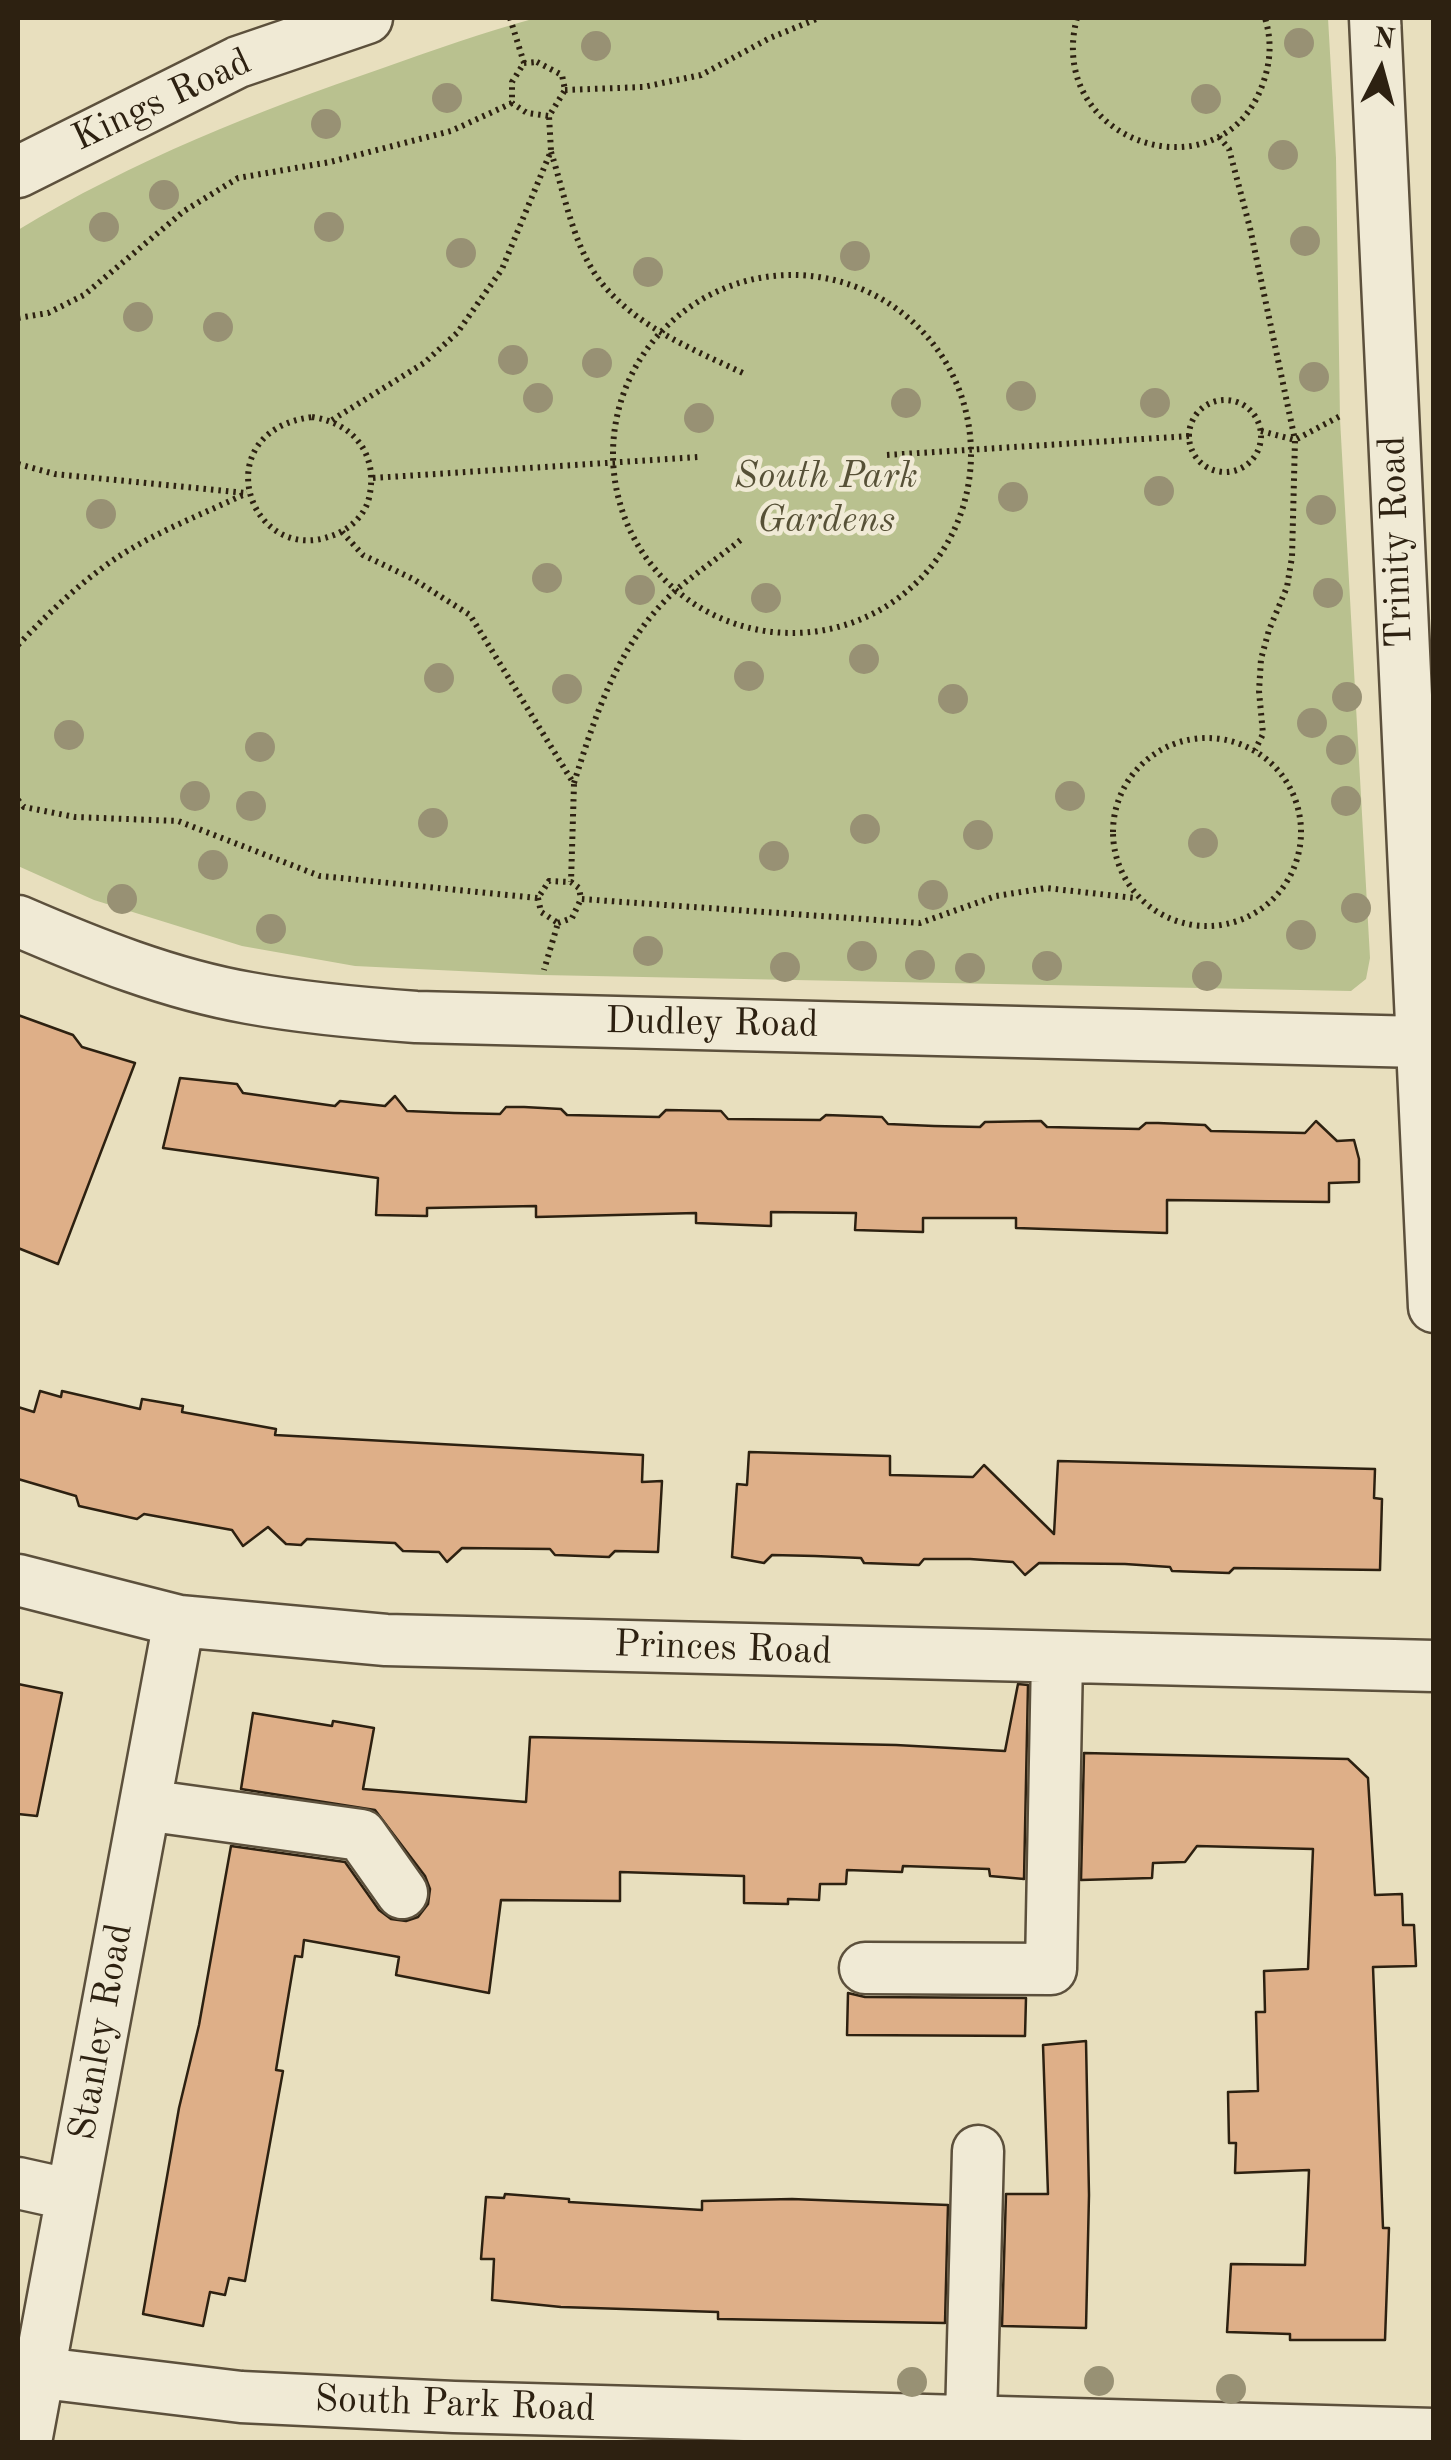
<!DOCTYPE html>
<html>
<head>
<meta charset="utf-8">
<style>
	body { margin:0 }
	#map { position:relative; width:1451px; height:2460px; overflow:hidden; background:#e8dfbe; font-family:"Old Standard TT",serif }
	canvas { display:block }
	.frame { position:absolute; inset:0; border:20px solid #2d2111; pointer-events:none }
	.north { position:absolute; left:1331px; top:20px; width:100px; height:100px; -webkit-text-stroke:8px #f0ead5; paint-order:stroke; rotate:6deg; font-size:28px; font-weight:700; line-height:40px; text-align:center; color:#2d2111 }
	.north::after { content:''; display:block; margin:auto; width:35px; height:45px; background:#2d2111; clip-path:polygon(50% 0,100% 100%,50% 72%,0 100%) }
</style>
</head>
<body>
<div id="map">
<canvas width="1451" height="2460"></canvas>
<div class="frame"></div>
<div class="north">N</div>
</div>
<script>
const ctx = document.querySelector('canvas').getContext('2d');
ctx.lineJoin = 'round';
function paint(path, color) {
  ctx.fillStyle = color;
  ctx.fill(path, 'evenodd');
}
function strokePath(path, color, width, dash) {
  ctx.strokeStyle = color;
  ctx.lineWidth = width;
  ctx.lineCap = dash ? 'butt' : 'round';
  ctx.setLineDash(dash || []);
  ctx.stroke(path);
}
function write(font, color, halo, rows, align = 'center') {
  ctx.font = font + ' "Old Standard TT",serif';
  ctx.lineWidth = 9;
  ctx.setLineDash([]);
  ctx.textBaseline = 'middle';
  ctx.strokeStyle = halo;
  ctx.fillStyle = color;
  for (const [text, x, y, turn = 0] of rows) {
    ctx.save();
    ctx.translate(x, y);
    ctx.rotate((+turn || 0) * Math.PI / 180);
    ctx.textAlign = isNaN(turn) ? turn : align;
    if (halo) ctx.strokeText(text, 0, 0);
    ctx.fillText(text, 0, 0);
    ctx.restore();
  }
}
paint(new Path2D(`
	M536,18H1328L1336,158L1340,419L1370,958L1366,979L1351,991L542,975L355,966L242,946L94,900L18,866V230C132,161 257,111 383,68C434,50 484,32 536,18Z`), '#b9c18f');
const building = new Path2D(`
	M18,1015L73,1035L82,1047L135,1063L58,1264L18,1248Z
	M180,1078L237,1084L243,1093L335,1106L340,1101L385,1106L395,1096L407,1111L454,1113L500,1114L506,1107H524L561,1109L567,1115L659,1117L666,1110L721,1111L728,1119L820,1120L826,1115L882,1117L888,1124L934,1126L980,1127L985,1122L1041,1121L1047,1127L1139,1129L1146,1123H1158L1205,1125L1211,1131L1305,1133L1316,1121L1337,1141L1354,1140L1359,1159V1182L1329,1183V1202L1167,1200V1233L1016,1228V1218H923V1232L855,1230L856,1213L771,1212V1226L696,1223V1213L536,1217V1206L427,1208V1216L376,1215L378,1178L163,1148Z
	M40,1391L61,1397L62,1391L140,1409L142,1399L183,1406L182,1412L276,1429L275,1435L643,1455L642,1482L662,1481L658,1552L615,1551L609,1557L555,1555L550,1549L462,1548L447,1562L439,1552L403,1551L395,1543L307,1539L301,1545L286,1544L268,1527L243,1546L232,1530L144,1514L137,1519L79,1506L76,1496L18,1479V1407L34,1412Z
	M749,1452L890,1456V1475L973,1477L984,1465L1054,1534L1058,1461L1375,1469L1374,1498L1382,1499L1380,1570L1234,1568L1229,1573L1172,1571L1170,1567L1125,1564L1039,1563L1025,1575L1013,1562L970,1559H924L919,1565L864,1563L861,1558L815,1556L772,1555L764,1563L732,1557L737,1484L747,1485Z
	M18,1684L62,1693L37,1816L18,1814Z
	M1018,1684L1028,1685L1024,1879L990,1876L989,1869L903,1866L902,1872L847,1870L846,1884H820L819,1900L788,1899V1904L744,1903V1876L620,1872V1901L501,1900L489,1993L396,1975L399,1957L304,1940L302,1957L295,1956L276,2070L283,2071L245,2281L229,2278L225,2295L210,2292L203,2326L143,2314L179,2108L199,2025L231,1846L345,1862L379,1910L391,1919L406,1921L418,1917L428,1904L430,1889L425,1876L375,1810L241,1789L253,1713L332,1726L333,1721L374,1728L363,1789L526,1802L530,1737L896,1745L1005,1751Z
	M1084,1753L1348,1759L1368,1778L1375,1895L1402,1894L1403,1925H1414L1416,1966L1373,1967L1383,2228H1389L1385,2340H1290V2334L1227,2332L1231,2264L1305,2265L1309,2170L1235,2173L1236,2143H1229L1228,2092L1258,2091L1256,2012H1265L1264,1971L1308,1969L1313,1849L1197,1846L1185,1862L1153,1863L1152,1878L1081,1880Z
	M848,1993L865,1997L1026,1998L1025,2036L847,2035Z
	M1086,2041L1089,2195L1086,2328L1002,2326L1006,2194H1048L1043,2045Z
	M505,2194L569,2199V2202L702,2210V2201L792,2199L948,2205L945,2323L718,2319V2312L561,2307L492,2300L494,2259H481L486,2197L504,2198Z`);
paint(building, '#deaf88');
strokePath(building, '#2d2111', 2.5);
const minor = new Path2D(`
	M1375,18L1434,1307
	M18,172L238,62L367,18
	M18,921C92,953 169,984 249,998C304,1008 360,1013 416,1017L1420,1042
	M18,1580L179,1621L386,1640L1434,1666
	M145,1805L361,1835L402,1893
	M865,1968L1051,1969L1057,1658
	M18,2183L72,2195
	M18,2370L241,2397L454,2407L1434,2434
	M971,2419L978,2151
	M26,2442L179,1621`);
strokePath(minor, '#5c503c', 55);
strokePath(new Path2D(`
	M510,18L524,63
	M1077,18C1044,143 1220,199 1262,86C1271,62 1272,41 1265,18
	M537,62L562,75L565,90L549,116L527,113L512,103V82L524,63Z
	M565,90L643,87L701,75L770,38L819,18
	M1219,137L1229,149L1250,228L1295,440L1292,557L1287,587L1269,630L1261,659L1259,691L1263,734L1255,750
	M551,152C565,195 574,252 605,287C642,330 697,351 747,375
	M613 454a179 179 0 1 1 358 0a179 179 0 1 1-358 0Z
	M18,318L48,313L84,295L184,211L238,178L330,162L451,131L512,103
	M1189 436a36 36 0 1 1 72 0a36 36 0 1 1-72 0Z
	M312,417C354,423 379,455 369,498C365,515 350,529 334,535C249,569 203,431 312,417Z
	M332,420L424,363L457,333L502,269L551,151L549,116
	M1261,431L1295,440L1342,415
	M887,455L1190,436
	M18,464L55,474L246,493
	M373,478L699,457
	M342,532L363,555L413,579L470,615L574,784L571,882
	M18,645C43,619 68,594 97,572C141,537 197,517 247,493
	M1113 832a94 94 0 1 1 188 0a94 94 0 1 1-188 0Z
	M574,783C596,713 619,642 675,591C697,572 721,556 743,538
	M18,800L24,807L75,817L178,821L320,876L538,898L549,881L571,882L579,888L581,899L920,923L996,896L1046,888L1135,898
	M538,898L541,912L558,923L544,970
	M558,923L572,918L581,899`), '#2d2111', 6, [2.5, 5]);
strokePath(minor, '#f0ead5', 50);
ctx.fillStyle = '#989174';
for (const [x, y] of [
	[1299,43],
	[596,46],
	[447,98],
	[1206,99],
	[326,124],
	[1283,155],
	[164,195],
	[104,227],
	[329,227],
	[1305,241],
	[461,253],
	[855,256],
	[648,272],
	[138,317],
	[218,327],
	[513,360],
	[597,363],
	[1314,377],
	[1021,396],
	[538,398],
	[906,403],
	[1155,403],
	[699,418],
	[1159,491],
	[1013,497],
	[1321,510],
	[101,514],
	[547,578],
	[640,590],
	[1328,593],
	[766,598],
	[864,659],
	[749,676],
	[439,678],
	[567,689],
	[1347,697],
	[953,699],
	[1312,723],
	[69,735],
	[260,747],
	[1341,750],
	[195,796],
	[1070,796],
	[1346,801],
	[251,806],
	[433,823],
	[865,829],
	[978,835],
	[1203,843],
	[774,856],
	[213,865],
	[933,895],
	[122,899],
	[1356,908],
	[271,929],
	[1301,935],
	[648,951],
	[862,956],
	[920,965],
	[1047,966],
	[785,967],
	[970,968],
	[1207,976],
	[1099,2381],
	[912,2382],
	[1231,2389]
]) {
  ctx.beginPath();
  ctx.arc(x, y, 15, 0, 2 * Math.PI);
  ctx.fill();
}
write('38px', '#2d2111', '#f0ead5', [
	["Kings Road",162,101,-25],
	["Trinity Road",1397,542,-92],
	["Dudley Road",712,1024,1],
	["Princes Road",723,1649,2],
	["Stanley Road",102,2032,-80],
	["South Park Road",455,2405,2]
]);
write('italic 38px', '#575137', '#f0ead5', [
	["South Park",826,477],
	["Gardens",826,521]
]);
</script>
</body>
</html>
